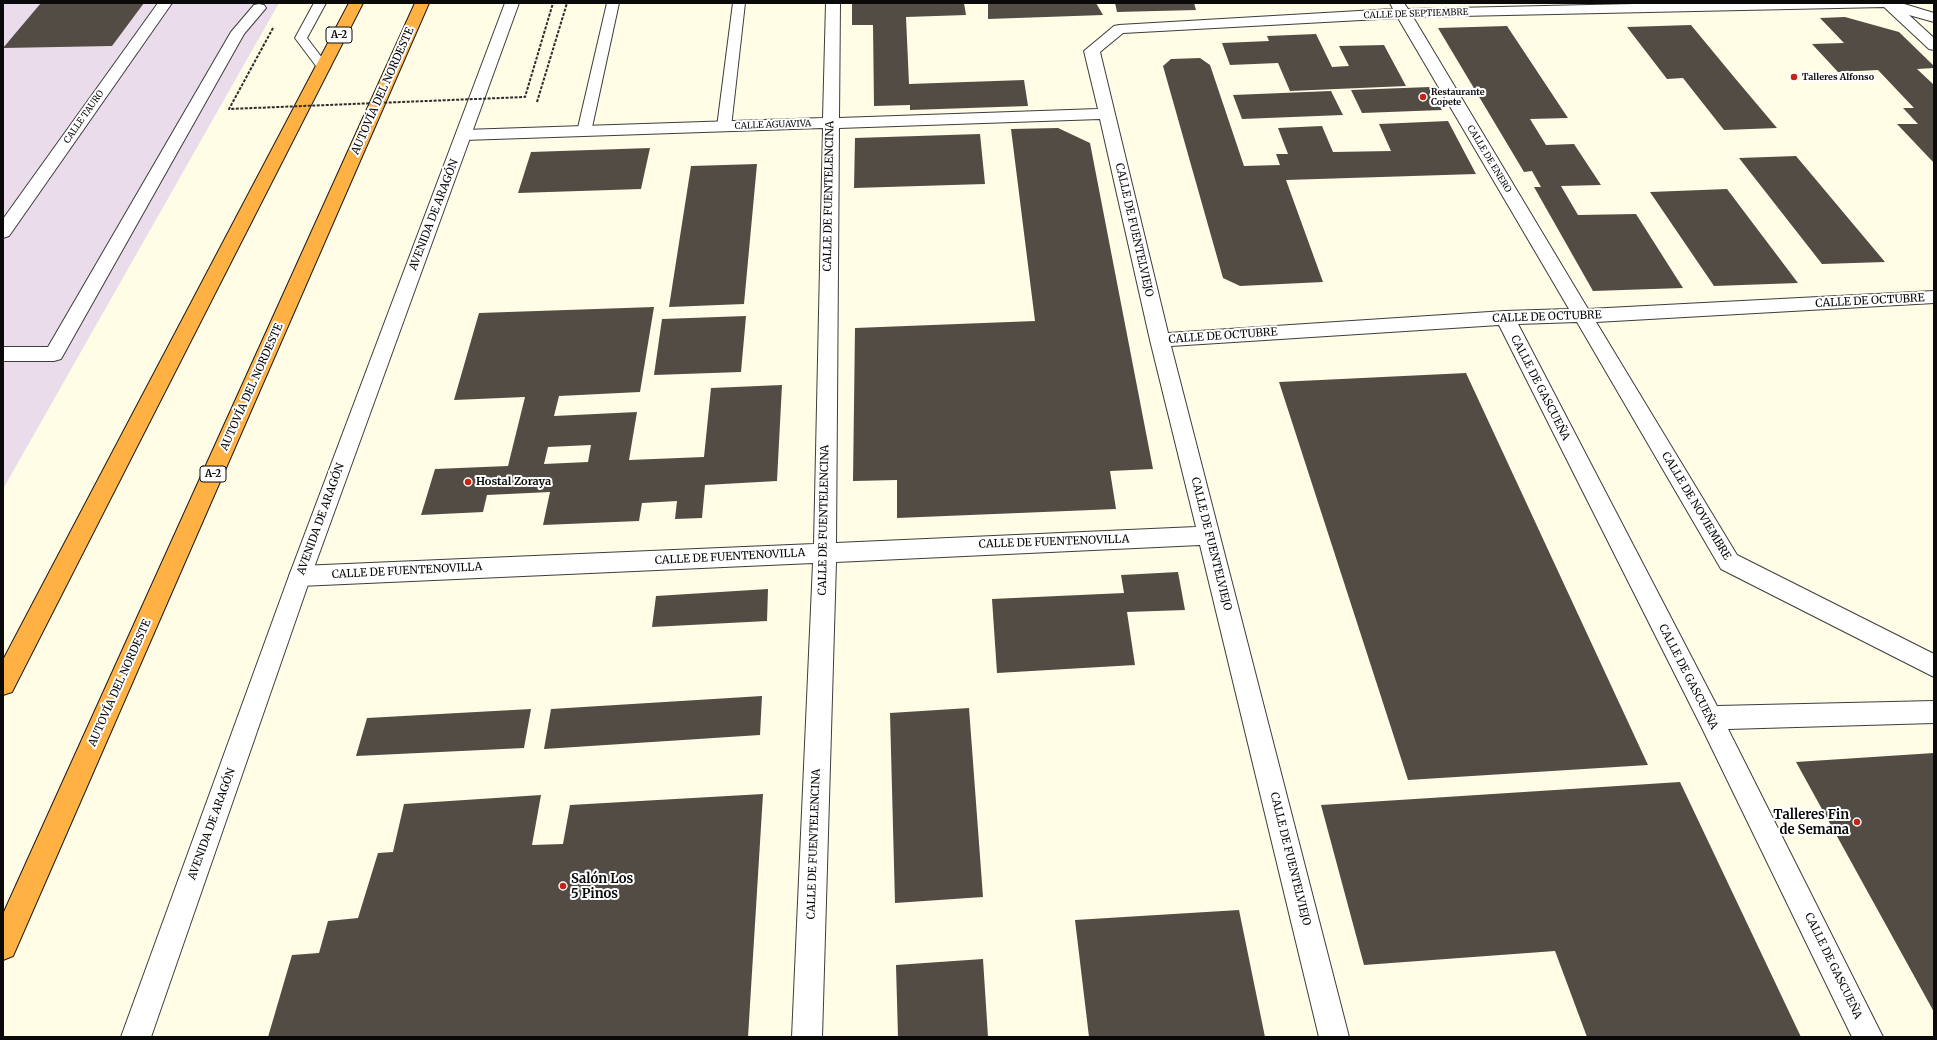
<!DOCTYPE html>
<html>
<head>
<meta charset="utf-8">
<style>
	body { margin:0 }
	#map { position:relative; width:1937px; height:1040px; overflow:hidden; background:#fffde6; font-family:Merriweather,serif }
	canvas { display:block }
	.frame { position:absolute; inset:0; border:4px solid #0a0a0a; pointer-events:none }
</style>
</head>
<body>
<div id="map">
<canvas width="1937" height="1040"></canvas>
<div class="frame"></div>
</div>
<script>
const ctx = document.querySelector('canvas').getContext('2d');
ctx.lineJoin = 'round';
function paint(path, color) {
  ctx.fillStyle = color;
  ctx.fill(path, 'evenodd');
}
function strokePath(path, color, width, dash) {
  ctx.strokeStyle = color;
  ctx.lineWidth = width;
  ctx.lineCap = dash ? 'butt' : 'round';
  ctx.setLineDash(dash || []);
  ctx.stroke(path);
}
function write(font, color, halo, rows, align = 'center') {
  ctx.font = font + ' Merriweather,serif';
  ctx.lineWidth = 4;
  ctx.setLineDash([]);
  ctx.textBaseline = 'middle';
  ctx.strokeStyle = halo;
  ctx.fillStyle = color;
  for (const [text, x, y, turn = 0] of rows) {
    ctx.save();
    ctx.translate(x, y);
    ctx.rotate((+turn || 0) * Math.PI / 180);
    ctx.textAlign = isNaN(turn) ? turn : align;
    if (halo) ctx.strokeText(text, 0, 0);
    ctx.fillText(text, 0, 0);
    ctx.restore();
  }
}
paint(new Path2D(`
	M3,3H279L3,489Z`), '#eadcea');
paint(new Path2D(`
	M41,3H144L112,46L3,48Z
	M852,3H964L966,15L906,17L909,84L1024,80L1028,106L910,110V105L874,106L873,25H852Z
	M988,3H1096L1103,15L988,19Z
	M1115,3H1194L1196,10L1117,12Z
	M1845,17L1899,32L1934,66V68L1917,69L1934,85V163L1897,124H1918L1903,108H1914L1878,70L1838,72L1812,44L1844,43L1820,18Z
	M1691,25L1734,77L1777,128L1724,130L1683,78L1667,79L1627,27Z
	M1507,26L1568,118L1530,119L1546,145L1574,144L1601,185L1561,186L1578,215L1636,214L1683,288L1593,291L1534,187H1541L1532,171L1524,172L1438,28Z
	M1316,34L1332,67L1349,66L1339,46L1384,45L1406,86L1290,91L1278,63L1230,65L1222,43L1269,41L1267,36Z
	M1200,58L1210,65L1244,166L1280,165L1276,154H1288L1278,128L1322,126L1333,152L1391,151L1379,124L1448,121L1476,174L1286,180L1323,282L1240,286L1223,278L1163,66L1171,59Z
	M1430,87L1442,110L1362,113L1351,90Z
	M1331,91L1343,115L1242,119L1233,95Z
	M1058,128L1090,143L1153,469L1110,471L1116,509L897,518V480L853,481L855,328L1035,321L1011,129Z
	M980,134L985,184L854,188L855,138Z
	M650,148L641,189L518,193L531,152Z
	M1796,156L1885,262L1822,264L1739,158Z
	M757,164L744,304L669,307L691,166Z
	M1727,189L1798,283L1714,286L1650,192Z
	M654,307L640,392L559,396L554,416L637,412L629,460L704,457L711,388L782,385L777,481L705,485L702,518L675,519L677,501L642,503L639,521L543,525L550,492L487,495L483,512L421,515L435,469L508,466L525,397L454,400L479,313ZM591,445L588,462L544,464L548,447Z
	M746,316L741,372L654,375L662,319Z
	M1466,373L1648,765L1408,780L1279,382Z
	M1178,572L1185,610L1127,612L1135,665L997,673L992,599L1124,593L1121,575Z
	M768,589L767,621L652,627L656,596Z
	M762,696L760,735L544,749L551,709Z
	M969,708L983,897L895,903L890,713Z
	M531,709L524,748L356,756L367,718Z
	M1934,753V1012L1796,762Z
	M1680,782L1801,1037H1587L1555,951L1364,965L1321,805Z
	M763,794L748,1037H268L292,955L319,953L328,921L358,918L378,853L393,852L404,804L541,795L532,845L563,844L570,805Z
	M1239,910L1265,1037H1089L1075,920Z
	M983,959L988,1037H898L896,965Z`), '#534c45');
const service = new Path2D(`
	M314,3H326L307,38L329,67L323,71L319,70L295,38Z
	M607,3H619L591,132L589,135H579L577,132Z
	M733,3H745L731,127L729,130H719L717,127Z`);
const minor = new Path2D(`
	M158,3H172L9,236L3,238V219Z
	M826,3H840L839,118L1098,109L1084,51L1114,26L1119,25L1393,9L1390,3H1404L1408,9L1680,3H1901L1934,13V22L1909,15L1934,38V50L1929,49L1884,7L1413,17L1588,309L1934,291V303L1596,322L1737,555L1934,654V677L1721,569L1577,322L1518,324L1717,706L1934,701V723L1728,729L1883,1037H1852L1701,726L1499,325L1171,346L1349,1037H1319L1200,545L836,562L822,1037H792L813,563L300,586L292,583L289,576L292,569L300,566L814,544L823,128L464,140L458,138L456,135L458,132L464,130L823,118ZM1398,18L1569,309L1505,311L1168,333L1100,52L1123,33ZM1100,119L1150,340L1196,527L836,543L839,128Z
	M259,4L264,5L266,8L244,34L61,359L54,361H3V347H48L231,32L254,5Z`);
const tertiary = new Path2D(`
	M505,3H519L311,576L151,1037H121L289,576Z`);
const motorway = new Path2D(`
	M349,3H363L12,692L3,695V660Z
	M415,3H429L13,956L3,960V914Z`);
strokePath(service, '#3d3d3d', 2);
strokePath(minor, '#3d3d3d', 2);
strokePath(tertiary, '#3d3d3d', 2);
strokePath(motorway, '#1b1b1b', 2);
strokePath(new Path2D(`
	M537,102L567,3`), '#2c2c2c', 2, [3, 1.5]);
paint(service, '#fff');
paint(minor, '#fff');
paint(tertiary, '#fff');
paint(motorway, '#ffb144');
strokePath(new Path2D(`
	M273,28L229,109L525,97L553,3`), '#2c2c2c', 2, [3, 1.5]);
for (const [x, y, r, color] of [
	[1794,77,4,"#c62215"],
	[1423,97,4,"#c62215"],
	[468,482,4,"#c62215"],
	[1857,822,4,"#c62215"],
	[563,886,4,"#c62215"]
]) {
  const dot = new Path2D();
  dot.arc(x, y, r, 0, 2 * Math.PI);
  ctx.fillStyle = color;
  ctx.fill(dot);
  strokePath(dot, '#fff', 1.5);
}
write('9px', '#0a0a0a', '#fff', [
	["CALLE DE SEPTIEMBRE",1416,14,-2],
	["CALLE TAURO",84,117,-55],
	["CALLE AGUAVIVA",773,125,-2],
	["CALLE DE ENERO",1489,159,59]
]);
write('bold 9px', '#0a0a0a', '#fff', [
	["Talleres Alfonso",1802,77],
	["Restaurante",1431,92],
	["Copete",1431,102]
], 'left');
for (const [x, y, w] of [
	[339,35,26],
	[213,474,26]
]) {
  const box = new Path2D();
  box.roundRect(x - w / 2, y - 8, w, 16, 3);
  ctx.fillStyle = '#fff';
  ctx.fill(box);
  strokePath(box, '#0a0a0a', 1);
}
write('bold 10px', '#0a0a0a', null, [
	["A-2",339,35],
	["A-2",213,474]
]);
write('11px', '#0a0a0a', '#fff', [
	["AUTOVÍA DEL NORDESTE",383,91,-66],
	["CALLE DE FUENTELENCINA",829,196,-89],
	["AVENIDA DE ARAGÓN",434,215,-69],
	["CALLE DE FUENTELVIEJO",1134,230,77],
	["CALLE DE OCTUBRE",1870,301,-3],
	["CALLE DE OCTUBRE",1547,317,-2],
	["CALLE DE OCTUBRE",1223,336,-4],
	["AUTOVÍA DEL NORDESTE",252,387,-66],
	["CALLE DE GASCUEÑA",1540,388,63],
	["CALLE DE NOVIEMBRE",1696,506,59],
	["AVENIDA DE ARAGÓN",321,519,-70],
	["CALLE DE FUENTELENCINA",824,520,-89],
	["CALLE DE FUENTENOVILLA",1054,542,-2],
	["CALLE DE FUENTELVIEJO",1211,544,76],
	["CALLE DE FUENTENOVILLA",730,557,-3],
	["CALLE DE FUENTENOVILLA",407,571,-3],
	["CALLE DE GASCUEÑA",1688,677,63],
	["AUTOVÍA DEL NORDESTE",120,683,-66],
	["AVENIDA DE ARAGÓN",212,824,-70],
	["CALLE DE FUENTELENCINA",814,844,-88],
	["CALLE DE FUENTELVIEJO",1290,859,76],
	["CALLE DE GASCUEÑA",1833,966,64]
]);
write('bold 11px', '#0a0a0a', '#fff', [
	["Hostal Zoraya",476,482]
], 'left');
write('bold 13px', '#0a0a0a', '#fff', [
	["Talleres Fin",1849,815],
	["de Semana",1849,830],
	["Salón Los",571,879,"left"],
	["5 Pinos",571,894,"left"]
], 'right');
</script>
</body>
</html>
